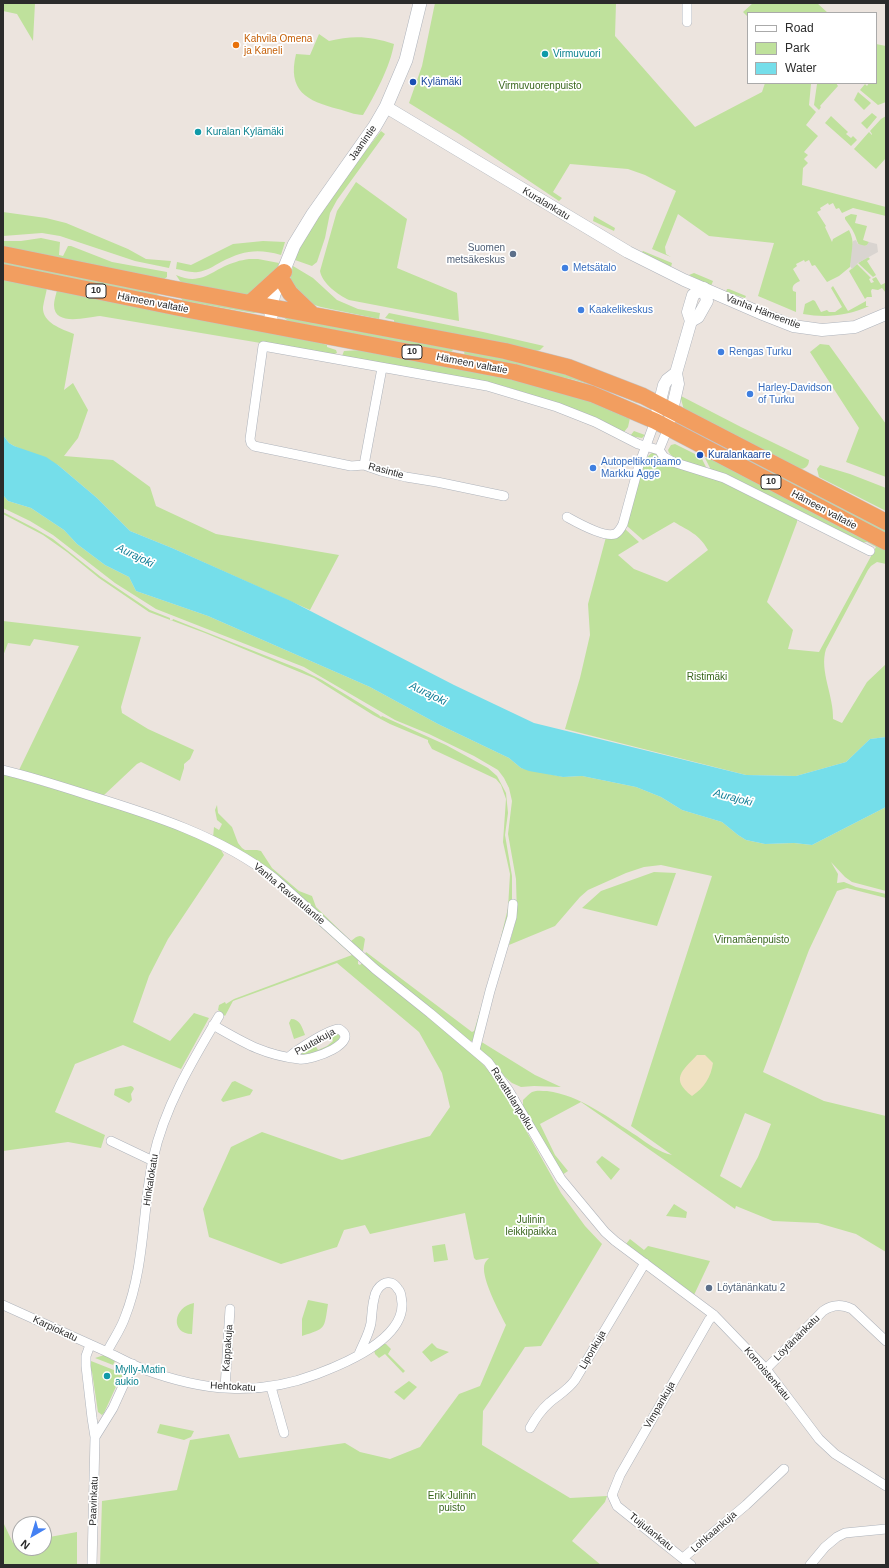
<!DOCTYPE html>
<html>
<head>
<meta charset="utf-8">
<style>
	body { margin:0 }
	#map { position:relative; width:889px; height:1568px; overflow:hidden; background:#ece4de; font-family:Arial,sans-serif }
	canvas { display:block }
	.frame { position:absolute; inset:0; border:4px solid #2b2b2b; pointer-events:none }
	.legend { position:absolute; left:747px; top:12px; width:130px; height:72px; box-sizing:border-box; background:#fff; border:1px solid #aaa; margin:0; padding:5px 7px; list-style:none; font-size:12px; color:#2b2b2b }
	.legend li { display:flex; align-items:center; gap:8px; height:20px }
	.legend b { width:20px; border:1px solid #aaa }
	.north { position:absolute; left:12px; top:1516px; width:40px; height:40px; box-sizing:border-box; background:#fff; border:1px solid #aaa; border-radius:50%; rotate:218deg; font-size:11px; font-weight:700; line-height:16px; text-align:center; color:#2b2b2b }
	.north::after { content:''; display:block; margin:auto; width:14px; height:18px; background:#4481f3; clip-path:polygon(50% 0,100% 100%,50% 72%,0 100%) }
</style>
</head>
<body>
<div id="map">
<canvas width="889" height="1568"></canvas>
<div class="frame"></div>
<ul class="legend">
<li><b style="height:5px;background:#fff"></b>Road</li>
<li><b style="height:11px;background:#bfe19c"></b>Park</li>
<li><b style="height:11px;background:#75deea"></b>Water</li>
</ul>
<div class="north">N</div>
</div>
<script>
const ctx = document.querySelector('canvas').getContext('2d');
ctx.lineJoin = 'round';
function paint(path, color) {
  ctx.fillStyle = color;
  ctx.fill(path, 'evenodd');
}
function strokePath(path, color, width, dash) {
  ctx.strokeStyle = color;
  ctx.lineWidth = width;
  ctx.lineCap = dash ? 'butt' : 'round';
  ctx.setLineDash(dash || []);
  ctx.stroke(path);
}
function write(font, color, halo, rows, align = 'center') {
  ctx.font = font + ' Arial,sans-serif';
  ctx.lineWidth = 3.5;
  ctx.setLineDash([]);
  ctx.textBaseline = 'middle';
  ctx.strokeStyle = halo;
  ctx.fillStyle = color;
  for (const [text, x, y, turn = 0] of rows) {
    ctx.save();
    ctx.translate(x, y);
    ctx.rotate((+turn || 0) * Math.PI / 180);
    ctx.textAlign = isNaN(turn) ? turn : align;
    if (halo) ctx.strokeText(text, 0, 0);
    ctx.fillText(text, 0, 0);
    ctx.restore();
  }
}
paint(new Path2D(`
	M3,3H35L33,41L17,14L3,11Z
	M435,3H616L615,36L695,127L762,92L765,83H836L838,86L820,106L821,107L819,110L814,105L817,84H811L809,105L816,112L806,125L818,136L804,152L808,155L804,159L808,163L803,168L802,185L886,207V216L853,208L842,213L839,208L836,209L833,203L829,205L828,203L820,208L821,210L817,212L826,226L825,227L832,242L833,239L849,230C855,241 853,255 850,267L839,276L827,282L815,265L812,266L809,260L805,262L804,260L796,264L797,266L793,269L800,281C796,283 791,285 793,291L796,292V312L758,296L774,243L709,236L678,214L665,247L666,254L671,257L652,249L676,191L645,175L628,169L570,164L553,192L562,198L559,201L459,134L409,103L422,66Z
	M753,3H817L828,13H748V17L743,12Z
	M319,34L329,41C352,35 371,36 394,44C390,67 375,95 363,115C355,115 346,111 338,109C307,101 287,91 296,54L310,55Z
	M876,44L886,46V102L878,105L860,90L865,84L867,86L869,83H876Z
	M858,92L871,103L864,110L854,100Z
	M872,113L877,117L867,129L861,123Z
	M831,116L848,132L846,134L851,138L853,136L857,140L851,146L825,123Z
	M886,116V158L876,169L854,149L869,132L872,135V134L870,131L881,119Z
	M381,131L385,134L337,200L330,213L325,238L317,262L312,266L295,260C309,217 353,168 381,131Z
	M356,182L407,219L397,268L457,293L459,321L349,300C338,295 322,283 320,271L337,211Z
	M3,212L46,218L66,223L128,249L146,259L171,261L169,268L135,261L60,236L42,233L3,236Z
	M851,214L857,215L855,223L867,226L863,240L869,242L868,245C856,249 858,240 854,233C852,228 848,224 845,219V217Z
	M594,216L615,228L614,231L593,221Z
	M41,238L60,242L59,255L63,256L68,246H71L112,262L167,272V277L164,279L3,247V241H21Z
	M263,241L285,242L281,255C257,248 242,251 221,262C214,266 206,271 198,272C190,273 183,270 176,269L177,262L191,265L233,244Z
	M643,251L672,263L671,267L641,253Z
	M868,257L870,259L867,261L876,275L873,277L858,263Z
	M3,259L163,293L153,296L3,267Z
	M249,259H258L279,263L277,269L249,294L243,295L182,284L176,275C203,287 213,268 236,262C240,260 245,260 249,259Z
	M857,264L871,278L869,279L871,283L874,282L872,279L876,277L881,285L885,283L886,293L882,288L878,290L872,289L871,291L872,297H867L865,299L849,271Z
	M293,266L313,278L337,300L358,309L380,313L379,319L321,307L305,302L290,279Z
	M694,273L713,281L711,286L689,275Z
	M3,279L47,288C46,294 44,300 43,307C42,323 62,329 74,334L64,390L73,383L88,410L78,438L64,456L113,460L150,487L156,506L216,534L339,555L310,610L172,548L130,531L97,498L58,465L14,446L9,443L3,435Z
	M833,286L848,311L866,301V306H869C847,316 826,318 803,314L805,304L813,300L815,301L821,312L827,310L829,312H835L842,307L831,288Z
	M727,289H729L746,296L745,298L726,292Z
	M57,290L308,339L327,345V347L336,350L337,353L332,355L100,316C87,317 54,327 54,305C54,300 56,295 57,290Z
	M180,297L259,312L254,313L183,301Z
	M389,313L483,332L544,346L540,350L536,351L415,329L394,322V320L385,318Z
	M282,316L452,347L453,350L451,352L292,324Z
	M820,344L829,345L886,424V477L846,462L859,428L810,352Z
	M361,350L501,375L564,391L630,418L628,427L624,432H622L541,398L507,387L342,356L344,351Z
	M465,351L535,364L638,399L637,403L610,391L575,380L466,356L464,353Z
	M681,396L741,427L809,460C809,466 805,469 800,469L684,410L681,399Z
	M687,429L723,447L751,459L886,527V535Z
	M634,431L645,435L642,438L630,436Z
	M675,444L701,457L707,469C697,466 670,461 668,450L671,445Z
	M654,452L658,456L721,480L797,518V522L767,602L793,630L788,649L819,652L876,547L867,542L860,543L711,470L705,458L719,462L886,548V564L877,562L871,566L868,570L826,649C819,671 834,696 833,719L842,723L867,682L886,664V737L870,739L846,762L796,776L746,775L565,729L580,678L590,635L588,604L606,537L613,539L624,528L639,542L618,555L634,569L667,582L708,550C699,534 689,531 674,522L643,540L627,526L626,523C630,506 638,458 654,452Z
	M820,465L850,474L886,488V511L819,477L817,469Z
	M3,495L8,501L31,508L64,530L77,544L105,565L129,577L136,591L208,616L370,687L438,724L509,758L521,768L563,777L582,776L636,787L661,797L682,810L722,822L738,835L746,840L765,844L794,843L812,845L886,807V891L852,882L845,877L831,862L838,874L837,883L844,882L856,887L886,894V898L847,888L837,891L809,950L763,1072L824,1101L886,1116V1252L856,1234L818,1223L773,1221L736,1206L735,1209L581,1102L540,1124L555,1155L568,1171L562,1175L523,1107V1100C525,1098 529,1094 532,1092C537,1090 542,1091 547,1091C580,1095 610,1119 637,1136C648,1144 659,1152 672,1155L631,1126L712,876L661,865L644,867L626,873L588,890L580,897L555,926L509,945L517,916L516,879L508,834L512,801L509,788L504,778L498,770L474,756L429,734L395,720L304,667L156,609L115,583L53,535L30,521L3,508ZM745,1113L771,1124L758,1157L741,1188L720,1176Z
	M3,512L36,529L53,539L101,577L150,610L170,618V620L172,621L173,619L302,670L322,680L379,715L381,717L382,716L446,745L488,768L497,776L506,793L508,813L505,835L512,876V911L474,1040L470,1042L404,989L365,954L366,952L472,1032L474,1031L495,962L508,908L510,874L503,842L506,799L501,785L496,779L432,749L428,742V740L390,724L373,715L314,678L205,633L149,612L99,578L67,552L43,535L3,514Z
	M3,621L141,637L121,707L122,713L148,729L194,750L190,759L184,764V768L180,781L141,762L137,764L103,796L19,770L79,646L34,639L30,646L8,643L3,656Z
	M3,774L99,802L166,824L217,847L221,850L224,855L168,939L149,976L133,1022L170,1041L194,1013L209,1018L181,1069L123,1045L75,1064L55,1112L105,1135L101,1148L68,1142L3,1151Z
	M217,805L218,813L232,827L238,843L242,848L245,850H257L261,851L272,868L299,891L312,896L316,907L351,941C356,937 360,933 365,939L363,951H359L299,896L213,838L214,827L219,830L222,824L217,820L215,810Z
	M654,872L676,873L657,926L582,908L601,891Z
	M283,890L358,957V964L360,965L363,962L422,1012L470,1050L499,1082L561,1193L585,1226L602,1244L541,1346L525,1347L483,1411L482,1445L570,1498L607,1496L605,1502L572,1541L601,1565H100L102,1501L177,1490L190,1440L229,1434L239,1458L345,1443L360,1452L390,1459L420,1447L459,1394L480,1386L506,1325C500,1313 479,1275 485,1263C486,1261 488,1259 489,1258L476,1260L474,1258L465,1213L370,1234L365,1225L344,1230L337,1247L281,1264L209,1237L203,1209L231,1147L262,1132L342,1160L430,1136L450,1107L442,1073L419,1032L337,963L233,1001L225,1016L218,1010L219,1005L225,1002L226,1004L234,999L352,955L281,891Z
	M291,1019C300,1019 302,1027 305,1035L294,1039L289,1023Z
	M338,1033L341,1034L338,1042L310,1056L300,1055L302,1052L315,1045L318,1050L327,1046L333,1041L330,1035Z
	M480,1041L535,1075L561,1087L534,1086L521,1087L512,1083L505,1077L495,1064L482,1053L480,1049Z
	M235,1081L253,1090L250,1095L223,1102L221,1100L232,1082Z
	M131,1086L133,1087L134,1089L131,1094L132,1100L129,1103L114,1095L115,1089Z
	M602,1156L620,1169L611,1180L596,1162Z
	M674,1204L687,1212L686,1218L666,1216Z
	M630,1239L644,1250L648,1246L710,1261L694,1295L626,1244Z
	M445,1244L448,1260L434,1262L432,1246Z
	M308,1300L328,1304C324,1330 326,1328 302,1336V1319Z
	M194,1303L192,1334C170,1334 173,1307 194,1303Z
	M432,1343L437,1348L449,1352L431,1362L422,1352Z
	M382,1344H386L391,1349L388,1354L405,1371L403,1373L385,1354L379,1358L375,1354L374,1350Z
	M104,1355L115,1361L113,1365L95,1358Z
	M91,1361L124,1374L123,1377L119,1380L104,1413L102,1415L98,1412L92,1372C89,1368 89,1365 91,1361Z
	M409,1381L417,1387L404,1400L394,1392Z
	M160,1424L194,1431L191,1437L184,1440L157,1433Z
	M3,1522L13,1543L20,1542V1548H44V1538L77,1532V1565H3Z`), '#bfe19c');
paint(new Path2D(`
	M697,1055H705L713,1063C711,1077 704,1088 692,1096C670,1079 682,1071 697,1055Z`), '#f0e1c2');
paint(new Path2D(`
	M856,240L858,244L866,246L869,242L877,244L878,252L858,263L852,269L850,266L853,241Z`), '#d9d4d0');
paint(new Path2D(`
	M3,435L9,443L14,446L46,457L58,465L97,498L130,531L172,548L291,601L454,685L534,723L746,775L796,776L846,762L870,739L886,737V807L812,845L794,843L765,844L746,840L738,835L722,822L682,810L661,797L636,787L582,776L563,777L529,771L521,768L509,758L438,724L370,687L208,616L136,591L129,577L105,565L77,544L64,530L31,508L8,501L3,495Z`), '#75deea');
const minor = new Path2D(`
	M687,22V3
	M659,450L668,428
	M364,465L382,368
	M504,496L437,482L406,477L381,471L364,465L351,466L254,446L251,443L250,439L263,346L487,386L557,407L595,422L638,444L659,450L664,457L673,462L724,478L870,551
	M567,517C576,522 604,538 615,534C619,532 621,528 623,524L639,465L655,421
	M3,770C32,777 60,786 88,795C153,815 220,836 274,878L375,969L430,1013L488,1062L509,1091L561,1179L605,1232L615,1241L714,1315L766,1369L819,1439L835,1454L886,1486
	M213,1025C243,1042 263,1055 299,1059C312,1061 362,1042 339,1029C329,1029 297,1050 289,1057
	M475,1050L490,991L512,917L513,904
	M111,1141L153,1161
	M3,1305C37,1320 71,1336 105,1351C118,1357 130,1364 143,1369C202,1391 257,1397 317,1374C344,1364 404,1339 402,1303C401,1298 402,1293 398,1289C389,1275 376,1286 374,1299C372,1307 372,1315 371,1323C369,1334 363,1344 359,1354
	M90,1345L86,1356V1366L92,1418L95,1437L92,1565
	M107,1352C113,1340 121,1329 125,1317C145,1267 142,1211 153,1159C164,1108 192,1061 219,1016
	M766,1369L823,1311C833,1304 842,1304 852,1309L886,1341
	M271,1387L284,1433
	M225,1388L230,1309
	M530,1428C535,1419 541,1410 549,1403C558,1395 568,1390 575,1380L645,1263
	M95,1437L113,1408L133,1364
	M683,1558L746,1505L784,1469
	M691,1565L617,1506L612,1495L620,1475L709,1320L714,1315
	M810,1565L825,1547L837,1537L845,1533L886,1529`);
const tertiary = new Path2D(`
	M386,107L628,252L684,280L765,315L793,326L822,330L855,327L886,314
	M670,419L678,384L676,373L691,321L688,312L693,295L704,288L707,301L698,317L691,321
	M655,421L664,385L667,380L676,373`);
const secondary = new Path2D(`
	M271,325V307L274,294L294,245L313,214L375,126L386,107L406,60L420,3`);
const trunk = new Path2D(`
	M3,254L170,288L505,351L568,367L643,396L886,522
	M3,272L189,310L514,372L592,394L655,421L886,542
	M284,283L290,293L313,315
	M250,303L284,272`);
strokePath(minor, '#aeb3bb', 10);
strokePath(tertiary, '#aeb3bb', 13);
strokePath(secondary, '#aeb3bb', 14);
strokePath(trunk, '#c4c4c4', 17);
strokePath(minor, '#fff', 9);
strokePath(tertiary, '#fff', 12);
strokePath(secondary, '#fff', 13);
strokePath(trunk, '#f29e60', 16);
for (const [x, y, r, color] of [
	[236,45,4,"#e8710a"],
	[545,54,4,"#0f9aa8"],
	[413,82,4,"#1a4fb4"],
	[198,132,4,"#0f9aa8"],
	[513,254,4,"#5c6f8a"],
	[565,268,4,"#3f7fe0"],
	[581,310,4,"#3f7fe0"],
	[721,352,4,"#3f7fe0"],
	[750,394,4,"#3f7fe0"],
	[700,455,4,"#1a4fb4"],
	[593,468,4,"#3f7fe0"],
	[709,1288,4,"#5c6f8a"],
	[107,1376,4,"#0f9aa8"]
]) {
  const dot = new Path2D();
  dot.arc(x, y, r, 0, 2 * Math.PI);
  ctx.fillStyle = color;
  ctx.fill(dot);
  strokePath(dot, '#fff', 1.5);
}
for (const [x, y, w] of [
	[96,291,20],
	[412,352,20],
	[771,482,20]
]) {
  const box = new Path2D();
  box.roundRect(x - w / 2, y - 7, w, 14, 3);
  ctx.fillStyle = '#fff';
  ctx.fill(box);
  strokePath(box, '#2b2b2b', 1);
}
write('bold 9px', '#2b2b2b', null, [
	["10",96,291],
	["10",412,352],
	["10",771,482]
]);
write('10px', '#c56008', '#fff', [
	["Kahvila Omena",244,39],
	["ja Kaneli",244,51]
], 'left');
write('10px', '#0d838f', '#fff', [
	["Virmuvuori",553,54],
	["Kuralan Kylämäki",206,132],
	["Mylly-Matin",115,1370],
	["aukio",115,1382]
], 'left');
write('10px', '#164399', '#fff', [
	["Kylämäki",421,82],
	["Kuralankaarre",708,455]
], 'left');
write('10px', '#38661d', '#fff', [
	["Virmuvuorenpuisto",540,86],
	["Ristimäki",707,677],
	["Virnamäenpuisto",752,940],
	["Julinin",531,1220],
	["leikkipaikka",531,1232],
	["Erik Julinin",452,1496],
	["puisto",452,1508]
]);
write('10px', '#2b2b2b', '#fff', [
	["Jaanintie",363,143,-55],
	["Kuralankatu",546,204,31],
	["Hämeen valtatie",153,303,11],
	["Vanha Hämeentie",763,312,21],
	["Hämeen valtatie",472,364,11],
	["Rasintie",386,471,15],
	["Hämeen valtatie",824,510,28],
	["Vanha Ravattulantie",289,894,40],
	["Puutakuja",315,1042,-29],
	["Ravattulanpolku",512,1099,58],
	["Hinkalokatu",151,1180,-81],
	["Karpiokatu",55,1329,25],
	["Löytänänkatu",797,1338,-45],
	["Kappakuja",228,1348,-86],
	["Liponkuja",593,1350,-60],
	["Komoistenkatu",767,1374,50],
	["Hehtokatu",233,1387,3],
	["Vimpankuja",660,1405,-60],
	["Paavinkatu",94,1501,-88],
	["Tuijulankatu",651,1532,39],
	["Lohkaankuja",714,1532,-41]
]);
write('10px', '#4e5e75', '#fff', [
	["Suomen",505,248],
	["metsäkeskus",505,260],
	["Löytänänkatu 2",717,1288,"left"]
], 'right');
write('10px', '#366cbe', '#fff', [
	["Metsätalo",573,268],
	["Kaakelikeskus",589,310],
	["Rengas Turku",729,352],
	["Harley-Davidson",758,388],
	["of Turku",758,400],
	["Autopeltikorjaamo",601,462],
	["Markku Agge",601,474]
], 'left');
write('italic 11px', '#137f97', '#fff', [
	["Aurajoki",135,556,26],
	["Aurajoki",428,694,26],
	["Aurajoki",733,798,15]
]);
</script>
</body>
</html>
